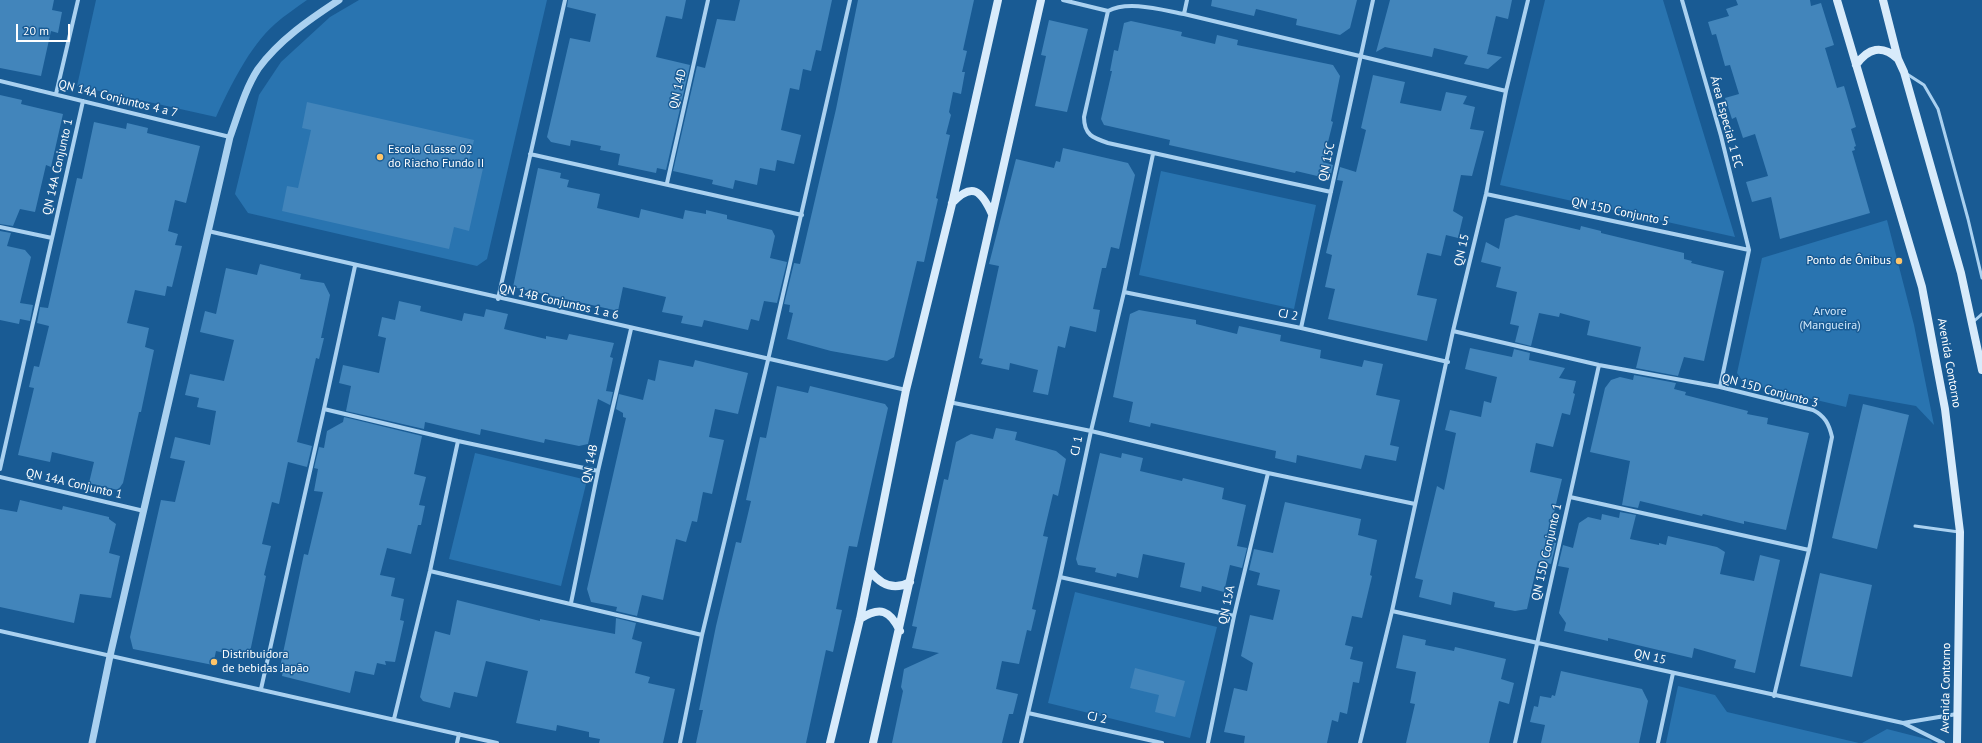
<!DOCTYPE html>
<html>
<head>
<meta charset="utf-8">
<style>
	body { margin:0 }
	#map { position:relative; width:1982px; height:743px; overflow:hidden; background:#195b94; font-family:"PT Sans",sans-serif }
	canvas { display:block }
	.scale { position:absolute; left:16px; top:24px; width:54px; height:18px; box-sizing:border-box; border:2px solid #fff; border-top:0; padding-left:5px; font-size:12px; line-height:14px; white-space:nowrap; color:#fff; -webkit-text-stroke:3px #195b94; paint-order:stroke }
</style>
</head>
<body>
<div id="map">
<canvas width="1982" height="743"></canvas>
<div class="scale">20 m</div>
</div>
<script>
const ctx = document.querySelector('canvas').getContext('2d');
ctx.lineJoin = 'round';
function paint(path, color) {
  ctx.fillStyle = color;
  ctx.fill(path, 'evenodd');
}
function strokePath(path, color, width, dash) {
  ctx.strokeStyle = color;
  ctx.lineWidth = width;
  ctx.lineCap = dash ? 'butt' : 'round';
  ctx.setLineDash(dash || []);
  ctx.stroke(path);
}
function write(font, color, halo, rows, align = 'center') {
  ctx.font = font + ' "PT Sans",sans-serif';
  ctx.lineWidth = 3;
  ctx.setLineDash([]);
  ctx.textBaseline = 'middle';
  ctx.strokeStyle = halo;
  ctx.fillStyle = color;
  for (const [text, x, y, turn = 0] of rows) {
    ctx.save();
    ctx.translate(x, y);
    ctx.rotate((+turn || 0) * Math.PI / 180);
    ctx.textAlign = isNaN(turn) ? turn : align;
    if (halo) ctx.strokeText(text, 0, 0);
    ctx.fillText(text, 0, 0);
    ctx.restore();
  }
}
paint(new Path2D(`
	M96,0H307C296,8 285,15 275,24C249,47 230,87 216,117L77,86Z
	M359,0H547L487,259L477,266L248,213L235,194L259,95L281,62L330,17Z
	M1545,0H1663L1735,237L1500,185Z
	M1161,171L1316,205L1294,309L1139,275Z
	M1887,220L1914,325L1934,425L1916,406L1849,394L1846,407L1744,383L1737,373L1762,258Z
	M475,453L587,480L561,586L449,559Z
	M1075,592L1217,627L1190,738L1048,703Z
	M1678,686L1715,695L1727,712L1859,743H1666Z
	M1887,729L1930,740L1933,743H1862Z`), '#2974b0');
paint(new Path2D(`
	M0,0H54L52,10L62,12L58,33L51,31L41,76L0,68Z
	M568,0H686L682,19L666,16L656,57L690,65L666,170L657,168L656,173L618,165L620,154L600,150L601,146L571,140L570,146L551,142L547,137L570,38L590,42L596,14L567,7Z
	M740,0H832L821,51L816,50L811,71L803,69L799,90L790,88L781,130L801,135L794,164L777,160L775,171L760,168L757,185L735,180L733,189L712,184L713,180L673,171L697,66L705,68L717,19L735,21Z
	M858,0H974L963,50L967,51L962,72H965L961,94L953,92L949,112L951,115L946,134L950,135L936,198L938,199L924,262L917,261L894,357L887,361L831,351L787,339L793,313L789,312L790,305L784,304L794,263L800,264L836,109Z
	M1212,0H1357L1350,28L1340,35L1296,25L1297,19L1256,9L1254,16L1211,6Z
	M1390,0H1512L1508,19L1496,16L1487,54L1502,57L1488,69L1464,64L1468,56L1434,48L1432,57L1385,47L1376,52Z
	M1736,0H1810L1811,6L1821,3L1834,45L1825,48L1837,88L1844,86L1856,127L1851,129L1856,146L1854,147L1855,150L1852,151L1870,213L1780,239L1771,197L1752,202L1746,182L1768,176L1755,134L1743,138L1736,117L1732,119L1725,98L1739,94L1730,65L1725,66L1716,34L1712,35L1708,22L1729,16L1726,9L1738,5Z
	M1049,20L1088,29L1067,112L1035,106L1046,56L1041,55Z
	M1131,21L1182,32L1181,36L1215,44L1217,35L1238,40L1237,45L1333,65L1340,76L1331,121L1333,122L1323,162L1333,165L1330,179L1296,171L1295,173L1169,145L1170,140L1104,125L1101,119L1112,71H1110L1114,50L1118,51L1124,23Z
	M1373,75L1405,82L1400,103L1441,111L1446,92L1467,96L1463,104L1475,107L1470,129L1484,131L1472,176L1461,175L1453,211L1463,217L1458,238L1446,235L1441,256L1427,253L1417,295L1437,299L1427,341L1328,319L1335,289L1325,287L1332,255L1326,253L1343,181L1337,180L1340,167L1356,172L1366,130L1361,128Z
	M0,95L22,100L21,104L63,114L51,167L46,165L35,212L20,209L13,226L0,224Z
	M307,102L474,140L469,161L484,164L469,231L454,227L449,249L282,211L287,186L298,188L311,130L302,128Z
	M94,122L126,129L127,123L148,128L147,133L200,146L186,203L175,200L168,231L178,234L175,245L182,246L172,287L167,286L165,296L135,290L127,323L149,328L145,347L154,350L141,412H139L123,483L118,490L89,483L94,462L52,452L50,462L18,455L34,388L29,387L34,366L39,367L49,326L37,323L40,307L48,308L77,178L82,179Z
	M1063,148L1128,163L1135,175L1119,249L1111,247L1106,268H1102L1093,309L1100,310L1096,332L1070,326L1065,348L1058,346L1048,395L1033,392L1038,370L1010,363L1009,370L981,364L983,359L979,358L999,266L989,264L1016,159L1054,168L1056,161L1060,162Z
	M538,168L561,173L560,178L569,180L567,187L600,194L597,208L639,218L641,209L683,219L685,210L706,214V210L727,215V219L772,230L775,236L770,258L787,262L777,303L764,301L759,321L751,319L748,330L704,320L702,327L681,323L683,316L662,312L666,297L623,287L618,311L513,287Z
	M1516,215L1580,230L1581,226L1601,231V233L1684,253V259L1692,261L1691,263L1724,271L1704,361L1684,357L1678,376L1636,368L1641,347L1587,335L1590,321L1560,313L1559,317L1539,313L1531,346L1515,342L1519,326L1510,324L1517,292L1496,287L1501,267L1481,262L1486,242L1499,249L1505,219Z
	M0,231L11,233L7,246L25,250L31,257L20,303L33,305L30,321L20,319L19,324L0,320Z
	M260,264L301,274L300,279L324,283L330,295L321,338H324L319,359L316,358L297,442L312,446L307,467L288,462L279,504L272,502L262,544L271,546L264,575L266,576L250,652L242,657L216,651L213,665L133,649L130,637L161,500L175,502L185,461L170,458L175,437L210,445L216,411L197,407L199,398L185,395L190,374L224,381L234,340L200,332L205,311L216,314L226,268L257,275Z
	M399,301L421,306L420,311L462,321L464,313L484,317L486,309L508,314L504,329L546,339V336L567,340L569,334L614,343L610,357L613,358L606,391L613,392L610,405L598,399L588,444L579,446L545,439L544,443L481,429L480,435L425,422L424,429L346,411L351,386L339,383L343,365L379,373L386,338L378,336L382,317L395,320Z
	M1139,310L1196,320V324L1237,334L1239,326L1281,335L1280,341L1321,350L1320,358L1362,367L1364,360L1383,364L1376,395L1400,400L1390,445L1399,447L1396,461L1365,455L1361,469L1297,455L1296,463L1275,458L1276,451L1151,423L1150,427L1129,422L1133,402L1113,397L1130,314Z
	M1470,348L1512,357L1514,349L1530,353L1529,360L1565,368L1559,378L1576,381L1573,393L1575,394L1570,415L1562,413L1553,447L1536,443L1530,472L1562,479L1546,546L1551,542L1556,543L1551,564L1538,561L1527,609L1515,611L1494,607L1495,602L1453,592L1451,605L1419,597L1423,580L1415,578L1437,486L1444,490L1456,433L1445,430L1450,410L1481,417L1484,401L1491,403L1497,377L1465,369Z
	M659,360L693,367L695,360L748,373L738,414L715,409L709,437L724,440L712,494L703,492L697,522L692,521L686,542L676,539L663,600L642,595L637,616L616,611L617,607L591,602L587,589L626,418L623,417V413L616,409L619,394L643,400L648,379L655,381Z
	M1634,375L1676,383L1674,389L1686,392L1685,395L1748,411L1747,414L1768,418L1767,424L1809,433L1786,530L1744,521V524L1703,514L1702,516L1640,501L1638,508L1622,505L1630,461L1590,452L1605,388L1611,380L1620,377L1633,380Z
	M777,386L808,393L810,386L885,404L888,408L857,547L849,546L836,609L842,610L833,652L826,650L806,743H696L703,710H699L716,626L736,542L741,543L751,501L746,500L760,437L766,438Z
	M1863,404L1909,415L1877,549L1832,538Z
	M344,417L422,436L414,474L426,477L419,505L425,506L421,525H418L411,554L387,548L380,575L395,578L391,596L404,599L400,620L404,621L395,662L385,661L386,665L377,663L374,675L355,671L350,693L282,676L283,670L280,667L304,554L308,555L323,492L314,491L318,469L314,468L319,447L324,448L327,431L343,422Z
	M996,428L1017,432L1015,440L1056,451L1066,459L1058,496L1053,494L1043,536L1048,537L1032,609L1036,610L1031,631L1027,630L1019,664L1002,661L996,689L1018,694L1013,714H1009L1002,743H892L903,691L901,687L904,669L939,653L912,648L917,627L912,626L944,479L948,480L956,442L971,434L993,439Z
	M1100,453L1121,458L1122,453L1143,458L1140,471L1182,481L1183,478L1224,488L1222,499L1246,505L1237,546L1247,548L1242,568L1230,565L1224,592L1202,586L1201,592L1180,587L1185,563L1143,554L1138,578L1117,573L1116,577L1095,572L1096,568L1078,565L1076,559Z
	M20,500L62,510L63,506L109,517V519L116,524L109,553L120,556L111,598L80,594L74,623L0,607V509L17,512Z
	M1285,502L1361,519L1358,535L1377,540L1370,575L1372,576L1362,618L1352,616L1345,645L1353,647L1350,659L1363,662L1359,683L1353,682L1347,714L1340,712L1338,722L1332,720L1327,743H1244L1245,736L1224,732L1234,688L1247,691L1253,663L1241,656L1250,615L1273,620L1280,590L1257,585L1260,573L1249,570L1254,549L1273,553Z
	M1620,512L1636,515L1630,539L1659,545V543L1666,545L1668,536L1717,547L1725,552L1720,574L1754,581L1760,555L1780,560L1755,673L1734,668L1736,660L1694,648L1692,658L1608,638V641L1564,631L1566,623L1559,613L1569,568L1558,566L1563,545L1573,548L1579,523L1588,517L1601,520L1602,514L1619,518Z
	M1820,573L1872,585L1852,677L1800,666Z
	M457,600L540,621V619L615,634L616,618L636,623L632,639L642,642L635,673L650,677L648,683L675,689L663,743H599L600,739L589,737V732L557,725L556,731L516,723L528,671L486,661L477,697L454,692L450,708L423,701L420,697L435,631L450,635Z
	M1403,635L1426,640L1425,645L1454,651L1455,647L1506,659L1501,679L1514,683L1509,704L1499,701L1489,743H1406L1415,704L1410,703L1416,672L1396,668Z
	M1135,668L1185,681L1175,717L1155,712L1159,695L1130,688Z
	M1561,671L1642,689L1648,701L1639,743H1541L1545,725L1530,722L1534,706L1538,707L1540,696L1551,698L1552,695L1555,696Z`), '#4285bb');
strokePath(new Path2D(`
	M1907,74L1924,85L1938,109L1968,219L1982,278
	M1973,322L1982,314
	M1915,526L1959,532`), '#aad1f0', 3);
strokePath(new Path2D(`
	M1063,0L1108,11
	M1682,0L1721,136L1749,250L1720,387
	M1184,14L1187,0
	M0,81L230,137
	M56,94L78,0
	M530,154L802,215
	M667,183L708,0
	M1331,192L1108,143C1093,138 1084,135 1084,117L1108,11C1128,0 1162,10 1184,14L1506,91
	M1486,194L1749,250
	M0,227L52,238
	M208,231L906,390
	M1124,292L1301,328L1448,362
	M498,299L565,0
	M1301,328L1373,0
	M1453,331L1599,365L1720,387L1813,410C1825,416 1829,424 1832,437L1809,550L1774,696
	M949,402L1091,431L1268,473L1415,504
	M324,409L458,441L598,471
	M0,469L83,101
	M0,477L144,511
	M1570,497L1809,550
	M430,571L702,635
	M1060,577L1234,616
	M571,603L598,471L631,329
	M1392,611L1903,723L1943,743
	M0,631L497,743
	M261,689L324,409L355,266
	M1028,713L1162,743
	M394,719L430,571L458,441
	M1903,723L1957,714
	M457,743L459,734
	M680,743L702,635L768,360L850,0
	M1021,743L1060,577L1091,431L1124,292L1153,154
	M1208,743L1234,616L1268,473
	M1360,743L1392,611L1453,331L1486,194L1506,91L1528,0
	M1515,743L1599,365
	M1658,743L1673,673`), '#aad1f0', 4);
strokePath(new Path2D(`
	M92,743L110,656L230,137C238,115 245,89 258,69C279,40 310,19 339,0`), '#aad1f0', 7);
strokePath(new Path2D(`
	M1837,0L1922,287L1945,409L1960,532L1957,743
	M1883,0L1898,59L1904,72L1961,273L1982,370
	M1856,65C1868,48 1882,44 1898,59
	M952,203C972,182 981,190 992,214
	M870,571C881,585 894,591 910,582
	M860,619C880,606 890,610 900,631
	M830,743L860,619L906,390L952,204L998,0
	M873,743L1041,0`), '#d8ebfb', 8);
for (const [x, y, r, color] of [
	[380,157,4,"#ffc569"],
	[1899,261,4,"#ffc569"],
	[214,662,4,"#ffc569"]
]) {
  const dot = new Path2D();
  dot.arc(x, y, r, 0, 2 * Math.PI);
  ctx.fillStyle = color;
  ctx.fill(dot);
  strokePath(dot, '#195b94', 1.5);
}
write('12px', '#fff', '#195b94', [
	["QN 14D",678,89,-77],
	["QN 14A Conjuntos 4 a 7",118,99,14],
	["Área Especial 1 EC",1726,122,75],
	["QN 15C",1327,162,-78],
	["QN 14A Conjunto 1",58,167,-77],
	["QN 15D Conjunto 5",1620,212,12],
	["QN 15",1462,250,-77],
	["QN 14B Conjuntos 1 a 6",559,302,13],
	["CJ 2",1288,315,11],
	["Avenida Contorno",1949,363,80],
	["QN 15D Conjunto 3",1770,391,15],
	["CJ 1",1077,446,-78],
	["QN 14B",590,464,-78],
	["QN 14A Conjunto 1",74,484,13],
	["QN 15D Conjunto 1",1547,552,-77],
	["QN 15A",1227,605,-78],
	["QN 15",1650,657,13],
	["Avenida Contorno",1946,688,-89],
	["CJ 2",1097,718,12]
]);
write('12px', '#fff', '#195b94', [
	["Escola Classe 02",388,150],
	["do Riacho Fundo II",388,164],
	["Ponto de Ônibus",1891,261,"right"],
	["Distribuidora",222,655],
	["de bebidas Japão",222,669]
], 'left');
write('12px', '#d1e8fb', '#195b94', [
	["Arvore",1830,312],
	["(Mangueira)",1830,326]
]);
</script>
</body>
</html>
